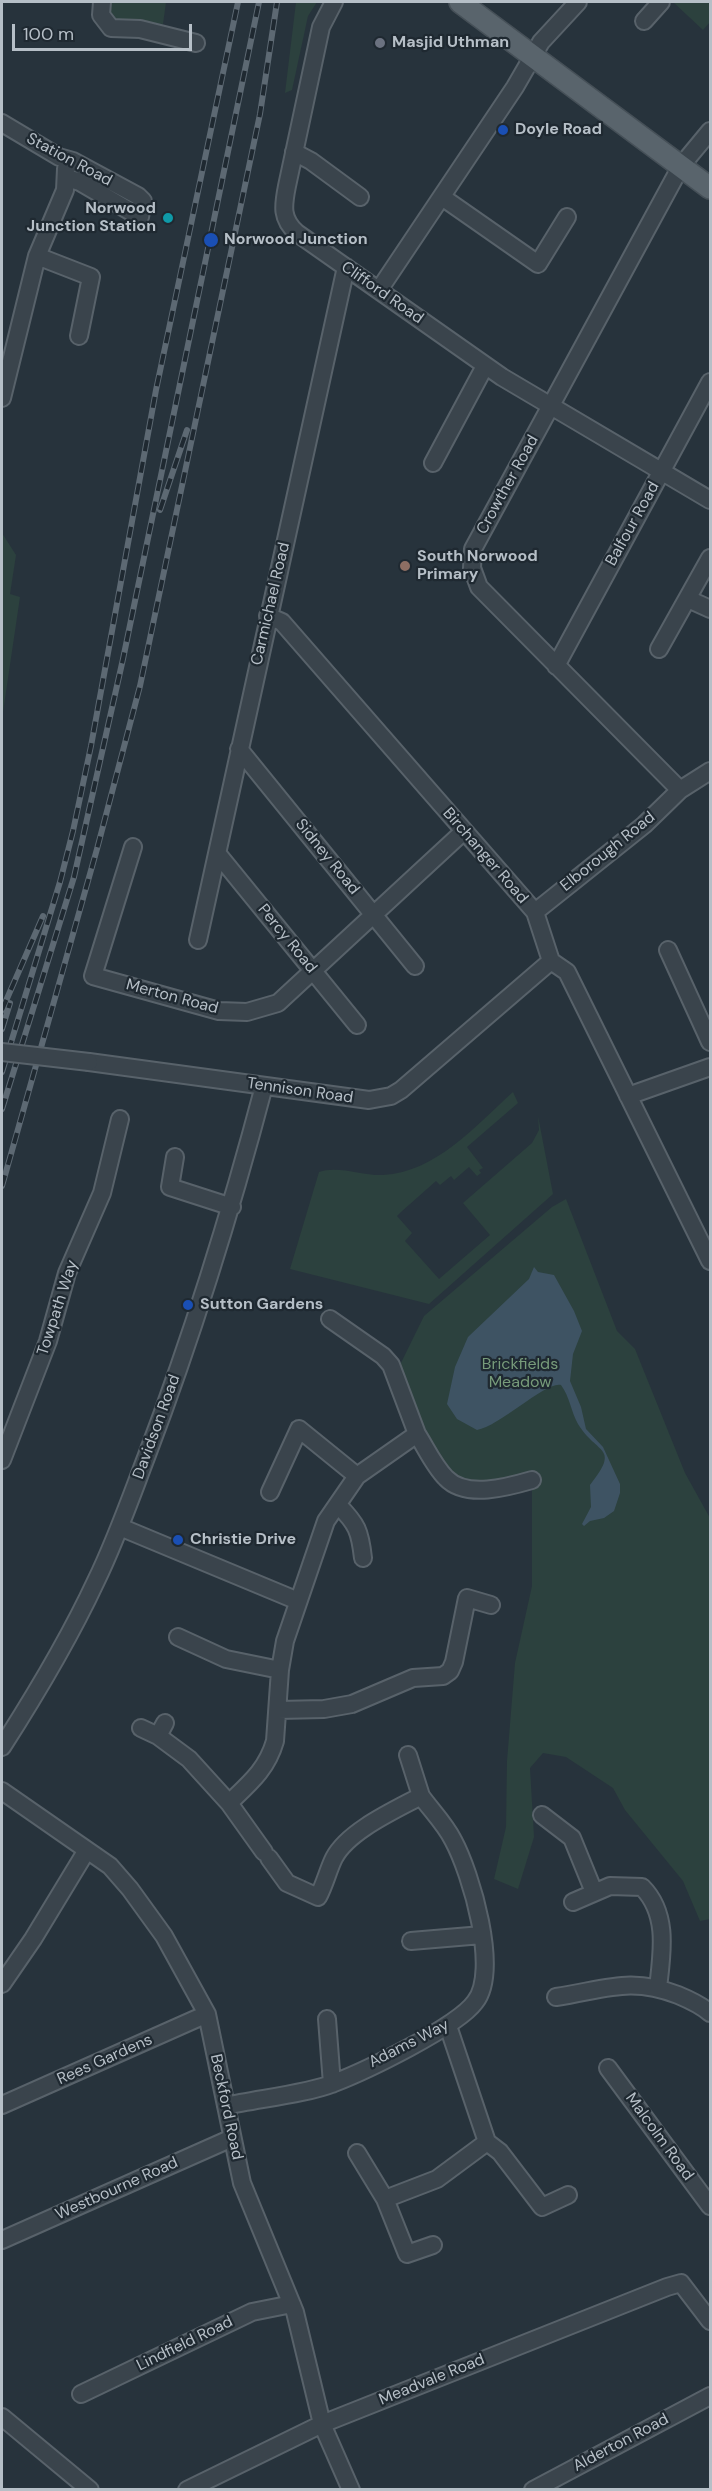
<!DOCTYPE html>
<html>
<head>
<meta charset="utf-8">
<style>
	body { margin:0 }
	#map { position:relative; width:712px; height:2491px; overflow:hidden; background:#27333c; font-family:"DM Sans",sans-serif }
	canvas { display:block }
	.frame { position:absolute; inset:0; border:3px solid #b6bfc7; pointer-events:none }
	.scale { position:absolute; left:12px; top:24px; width:180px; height:27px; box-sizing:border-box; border:3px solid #b6bfc7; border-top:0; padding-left:8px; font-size:18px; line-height:21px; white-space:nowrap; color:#b6bfc7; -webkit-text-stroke:4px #1f2931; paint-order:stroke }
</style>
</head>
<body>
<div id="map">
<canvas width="712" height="2491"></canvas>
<div class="frame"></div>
<div class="scale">100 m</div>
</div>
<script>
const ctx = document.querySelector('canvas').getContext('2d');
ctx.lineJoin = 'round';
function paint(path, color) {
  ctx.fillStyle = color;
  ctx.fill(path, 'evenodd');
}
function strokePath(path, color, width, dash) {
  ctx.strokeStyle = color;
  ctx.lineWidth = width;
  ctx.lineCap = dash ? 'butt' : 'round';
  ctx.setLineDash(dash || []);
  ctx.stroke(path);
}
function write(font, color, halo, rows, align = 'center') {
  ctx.font = font + ' "DM Sans",sans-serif';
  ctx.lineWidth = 4.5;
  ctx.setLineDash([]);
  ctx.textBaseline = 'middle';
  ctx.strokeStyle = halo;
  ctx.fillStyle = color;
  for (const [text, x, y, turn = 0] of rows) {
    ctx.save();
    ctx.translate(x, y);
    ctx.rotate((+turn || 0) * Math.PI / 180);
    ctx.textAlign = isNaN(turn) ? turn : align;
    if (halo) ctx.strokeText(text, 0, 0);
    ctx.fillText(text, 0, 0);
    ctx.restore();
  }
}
paint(new Path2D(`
	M111,2H166L163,24L116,20L110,13Z
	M296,2H317L308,16L292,90L285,93Z
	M673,2H710V22L703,30Z
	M2,533L16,555L10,594L20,597L2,719Z
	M513,1092L518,1103L467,1147L483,1168L479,1170L481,1173L477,1176L469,1167L454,1180L451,1176L440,1185L436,1181L401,1212L397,1216L412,1233L405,1241L439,1279L490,1235L463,1203L532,1143L539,1130L538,1116L553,1194L429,1304L290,1269L319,1172C338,1165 363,1176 383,1175C437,1172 476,1125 513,1092Z
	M566,1199L617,1331L635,1349L685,1473L710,1518V1919L700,1921L683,1881L625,1810L613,1788L566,1757L543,1753L530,1768L534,1837L518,1889L494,1879L506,1827L507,1761L515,1663L532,1586V1481L443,1484L398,1369L424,1316L552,1207Z`), '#2c413e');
paint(new Path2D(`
	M534,1267L538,1272L554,1275L574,1311L582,1331L573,1354L570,1381L581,1407L586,1429L603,1447L620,1484V1493L614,1511L604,1518L590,1521L584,1526L582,1524L591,1507L590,1485C621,1446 597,1455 578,1424C571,1412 570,1397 561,1385C546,1381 500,1426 477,1430L457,1419L447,1404L455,1367L468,1337L529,1279Z`), '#3e5363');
const minor = new Path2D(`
	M102,2L101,15L111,28L140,29L196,43
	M334,2L321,27L287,186C283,206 281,219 297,233L502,377L710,500
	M644,21L661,2
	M2,123L59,157L73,161L138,196L143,201L140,217L80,182L67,178
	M294,152L311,161L360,197
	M442,197L538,264L567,217
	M37,256L91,277L79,336
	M379,290L515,87L541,42L578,2
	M2,398L37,256L65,190L66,169
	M433,463L485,366
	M688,599L710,609
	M268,616L282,622L535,912L551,961L567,972L710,1261
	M659,649L710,558
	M556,666L710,382
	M239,749L415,966
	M680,790L479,587L472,568L473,549L681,166L710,131
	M133,847L93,976L219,1011L247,1012L278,1003L463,832
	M217,853L357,1025
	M535,912L644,825L680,790L710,771
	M198,940L346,267
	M668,950L710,1042
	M89,1062L369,1100L391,1096L401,1090L551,961
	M628,1096L710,1067
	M175,1157L170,1187L232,1207
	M330,1319L383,1356L391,1365L417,1434
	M2,1460L48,1341L67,1273L102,1193L120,1119
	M270,1492L299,1429L357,1476
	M338,1505C357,1524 360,1531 363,1558
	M120,1527L298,1601
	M178,1637L226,1659L280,1670
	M278,1710L324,1709L352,1704L413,1678L443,1676L450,1671L454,1662L467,1598L491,1605
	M165,1723L158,1736L189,1759L229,1803C250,1783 267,1769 275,1741L280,1670L285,1641L326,1521L357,1476L417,1434C426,1448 434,1466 446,1478C466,1499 508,1487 532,1480
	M141,1728L158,1736
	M2,1747C36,1694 69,1639 96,1581C116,1540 131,1497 147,1455C193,1334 231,1211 264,1086
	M408,1755L421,1796
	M2,1791L110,1866L130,1889L164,1936L207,2014L242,2183L295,2312L322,2424L351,2490
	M229,1803L264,1852
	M542,1815L572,1838L594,1892
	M573,1902L610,1886L642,1887C669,1914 662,1953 658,1988
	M411,1941L482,1935
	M2,1984L33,1939L87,1850
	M556,1997C604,1990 630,1976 678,1995C690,2000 701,2005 710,2013
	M327,2019L332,2084
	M448,2026L487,2142L500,2152L542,2207L568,2195
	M608,2068L710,2206
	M2,2105L207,2014
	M226,2106C256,2099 307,2094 334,2083C365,2071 457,2027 475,2002C500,1971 471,1873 453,1840C445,1824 431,1810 421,1796C395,1810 348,1831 334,1858C328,1870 325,1884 318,1897L287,1883L269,1858
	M357,2153L385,2199
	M2,2240L232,2138
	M433,2245L407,2254L385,2199L437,2179L487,2142
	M81,2394L252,2312L292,2304
	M2,2417L90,2490
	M187,2490L322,2424L667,2287L681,2283L710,2321
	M533,2490L710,2396`);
const major = new Path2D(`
	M460,2L710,188`);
strokePath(minor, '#58626a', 20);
strokePath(major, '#465058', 24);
strokePath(minor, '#3a444c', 16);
strokePath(major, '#59646c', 21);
const rail = new Path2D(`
	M160,510L187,430
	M2,1010L43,916
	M2,1029L10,1003
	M2,1072L60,882L73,831L91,746L156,390L238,2
	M2,1109L74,877L123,659L259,2
	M2,1186L97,849L140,686L260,114L277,2`);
strokePath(rail, '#5d6973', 6);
strokePath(rail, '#1f2931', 4, [11]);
const minorBridge = new Path2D(`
	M2,1052L89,1062`);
strokePath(minorBridge, '#58626a', 20, []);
strokePath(minorBridge, '#3a444c', 16);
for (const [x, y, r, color] of [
	[380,43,6,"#6b7280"],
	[503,130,6,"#1a4fb4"],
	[168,218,6,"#0f9aa8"],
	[211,240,8,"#1a4fb4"],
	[405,566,6,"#8d6e63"],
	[188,1305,6,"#1a4fb4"],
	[178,1540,6,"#1a4fb4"]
]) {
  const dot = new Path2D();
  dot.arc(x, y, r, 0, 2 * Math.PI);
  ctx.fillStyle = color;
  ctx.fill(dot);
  strokePath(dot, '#1f2931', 2);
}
write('bold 16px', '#b6bfc7', '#1f2931', [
	["Masjid Uthman",392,43],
	["Doyle Road",515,130],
	["Norwood",156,209,"right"],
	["Junction Station",156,227,"right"],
	["Norwood Junction",224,240],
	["South Norwood",417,557],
	["Primary",417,575],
	["Sutton Gardens",200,1305],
	["Christie Drive",190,1540]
], 'left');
write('16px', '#b6bfc7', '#1f2931', [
	["Station Road",69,160,28],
	["Clifford Road",382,293,35],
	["Crowther Road",508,485,-61],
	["Balfour Road",633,524,-61],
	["Carmichael Road",271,604,-77],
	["Elborough Road",608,852,-39],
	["Birchanger Road",485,856,49],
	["Sidney Road",327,857,51],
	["Percy Road",287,939,51],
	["Merton Road",172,997,15],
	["Tennison Road",300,1091,8],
	["Towpath Way",58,1308,-72],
	["Davidson Road",157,1427,-70],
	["Adams Way",409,2044,-27],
	["Rees Gardens",105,2060,-24],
	["Beckford Road",226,2107,78],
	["Malcolm Road",659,2137,54],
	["Westbourne Road",117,2189,-24],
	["Lindfield Road",185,2344,-26],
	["Meadvale Road",432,2380,-22],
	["Alderton Road",621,2443,-28]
]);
write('16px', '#779b7a', '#1f2931', [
	["Brickfields",520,1365],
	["Meadow",520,1383]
]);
</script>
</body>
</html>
